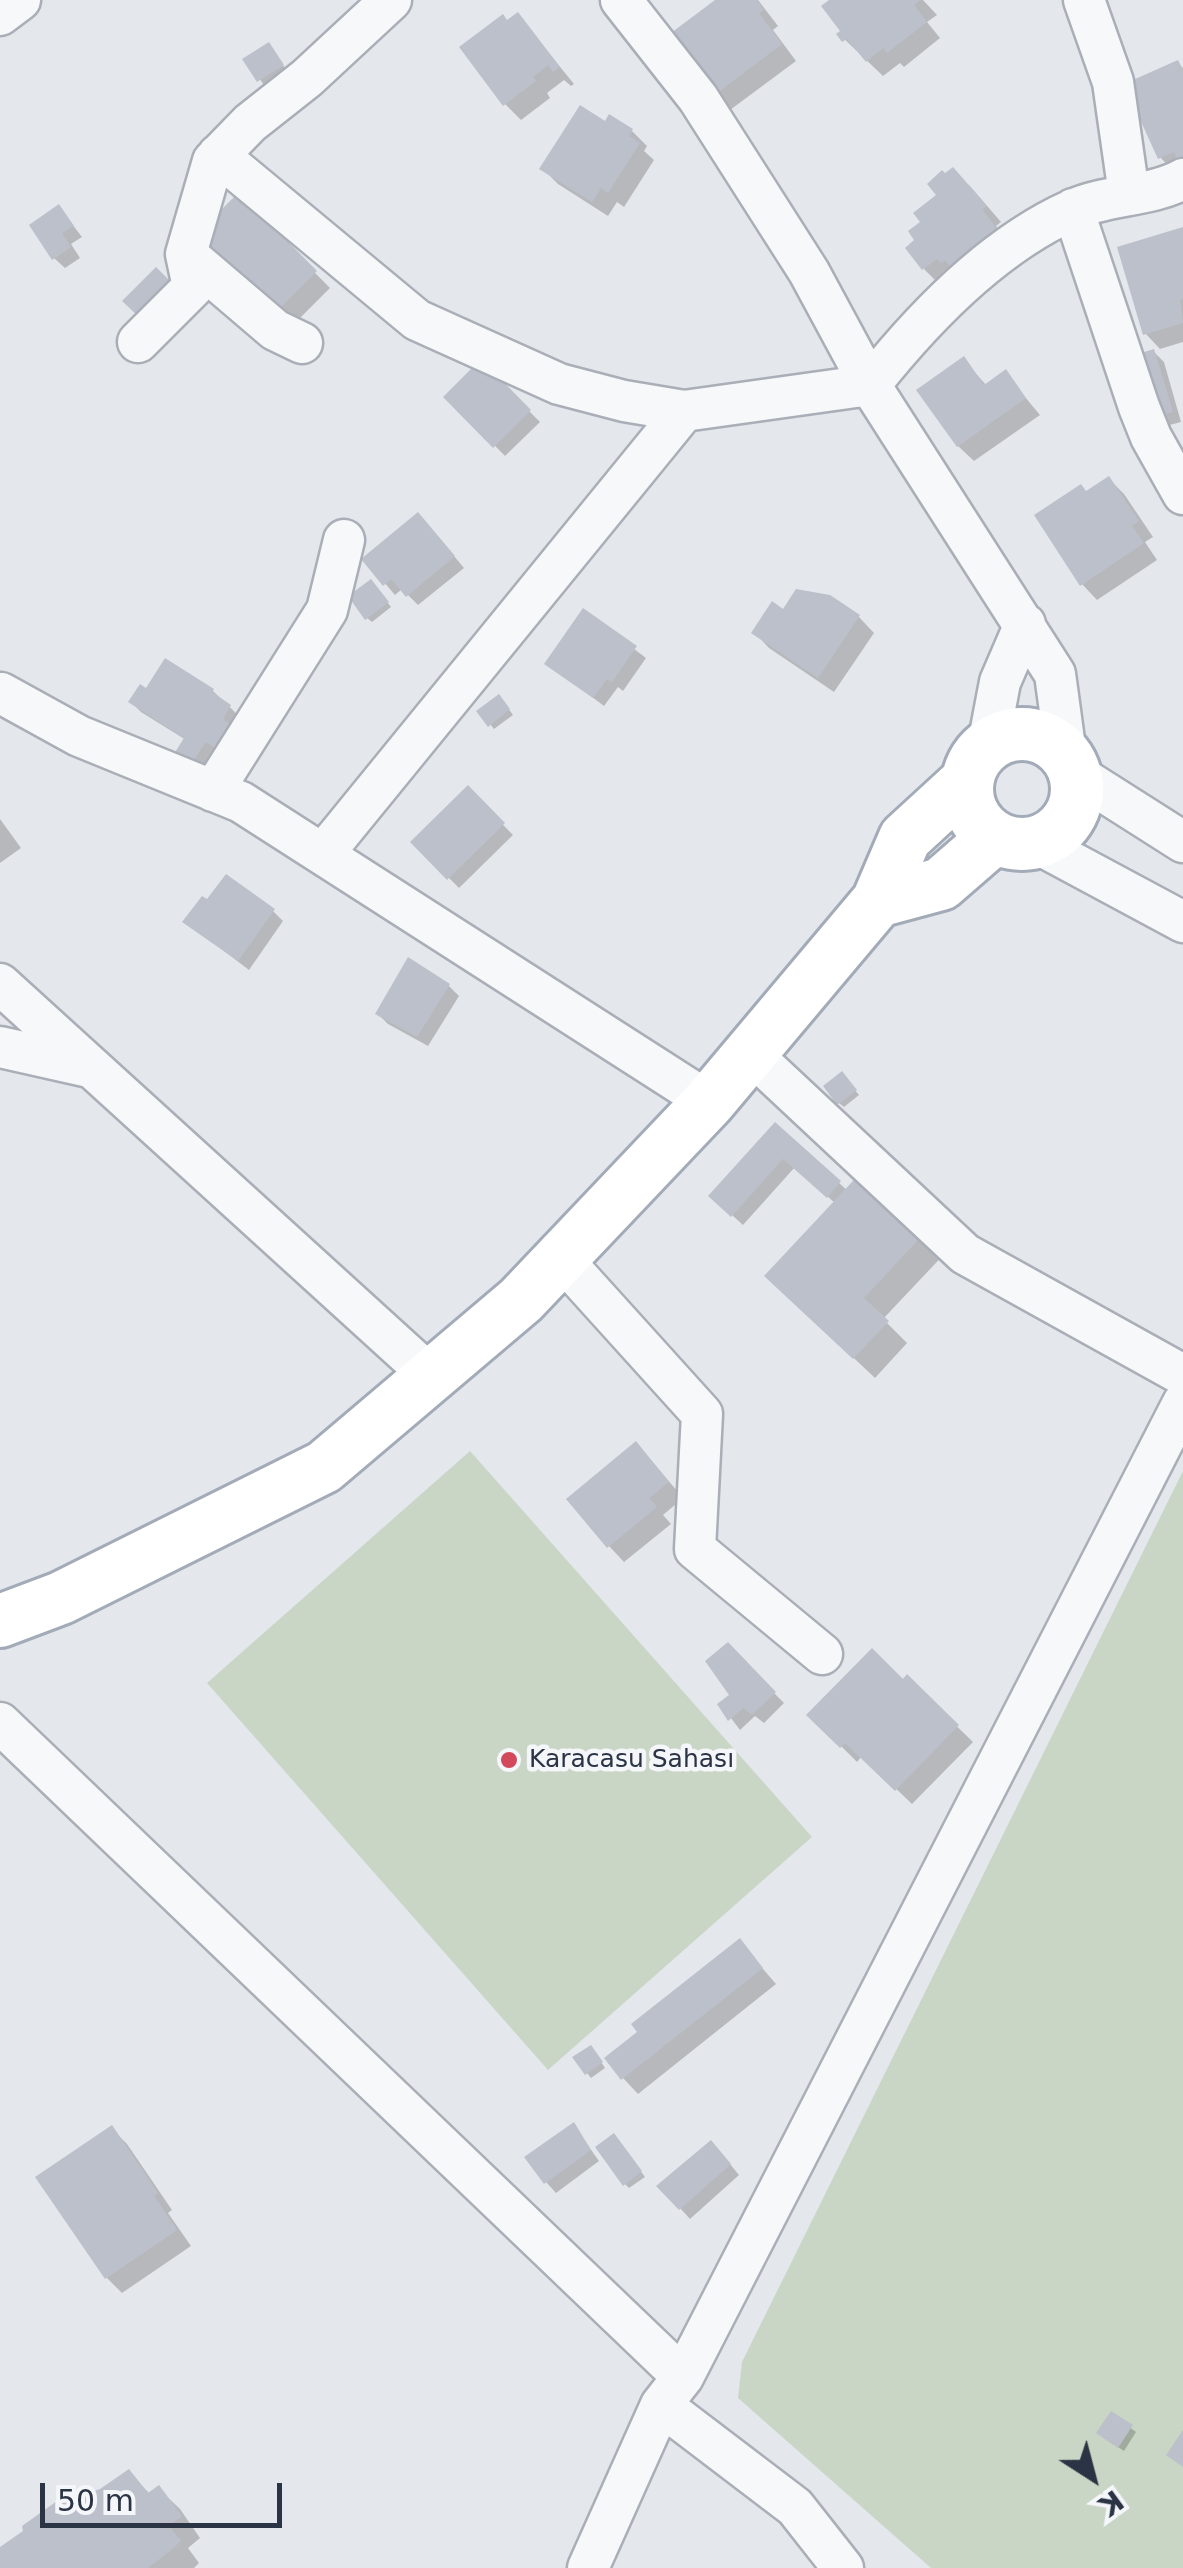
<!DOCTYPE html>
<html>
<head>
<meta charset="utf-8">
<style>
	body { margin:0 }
	#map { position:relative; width:1183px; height:2568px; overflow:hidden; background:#e4e7ec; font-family:"DejaVu Sans",sans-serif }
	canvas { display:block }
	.north { position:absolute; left:1043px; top:2428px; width:100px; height:100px; -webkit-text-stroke:8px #f4f6f9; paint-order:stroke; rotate:144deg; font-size:28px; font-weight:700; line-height:40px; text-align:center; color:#2b3445 }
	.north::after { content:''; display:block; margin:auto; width:35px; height:45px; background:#2b3445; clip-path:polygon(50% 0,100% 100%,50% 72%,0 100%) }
	.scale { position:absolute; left:40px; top:2483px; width:242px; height:45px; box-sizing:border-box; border:5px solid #2b3445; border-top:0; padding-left:12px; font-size:30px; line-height:35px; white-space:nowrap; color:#2b3445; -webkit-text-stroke:8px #f4f6f9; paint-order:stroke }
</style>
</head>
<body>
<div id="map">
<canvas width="1183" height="2568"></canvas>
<div class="north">K</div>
<div class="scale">50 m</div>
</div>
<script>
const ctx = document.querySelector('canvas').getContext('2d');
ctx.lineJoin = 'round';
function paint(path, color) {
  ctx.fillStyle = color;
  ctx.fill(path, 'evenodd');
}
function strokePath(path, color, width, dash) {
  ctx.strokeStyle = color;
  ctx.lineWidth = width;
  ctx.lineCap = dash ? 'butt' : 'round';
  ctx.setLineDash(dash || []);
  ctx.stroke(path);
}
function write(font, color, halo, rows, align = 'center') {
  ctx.font = font + ' "DejaVu Sans",sans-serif';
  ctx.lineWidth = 9;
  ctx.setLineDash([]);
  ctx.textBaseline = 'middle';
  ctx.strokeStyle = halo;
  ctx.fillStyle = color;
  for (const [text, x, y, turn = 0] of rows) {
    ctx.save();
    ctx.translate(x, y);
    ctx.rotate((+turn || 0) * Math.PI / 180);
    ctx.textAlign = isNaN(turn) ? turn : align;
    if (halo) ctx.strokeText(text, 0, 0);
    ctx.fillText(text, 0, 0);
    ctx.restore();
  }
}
paint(new Path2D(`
	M470,1451L812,1837L548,2070L207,1683Z
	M1183,1471V2568H931L738,2398L742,2362Z`), '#c9d6c5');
paint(new Path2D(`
	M719,0H758L778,26L773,30L796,61L730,110L714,95Z
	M833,0H923L937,15L927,22L940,38L904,67L900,63L883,76L839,34L844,31Z
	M518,15L574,84L571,86L564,80L547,93L550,98L521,120L505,104L508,22Z
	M273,49L286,70L264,85L246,60Z
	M1178,63L1183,68V170L1175,173L1160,157Z
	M606,124L632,131L647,146L644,151L654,160L624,207L617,202L608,216L558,184L542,168Z
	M969,185L1001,222L996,226L1011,246L939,284L924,269Z
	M239,196L330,288L288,330Z
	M59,207L82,237L71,244L80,258L65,268L54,258Z
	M1183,230V342L1160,349L1145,333Z
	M1154,352L1164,362L1181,422L1158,428Z
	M963,359L987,386L1005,373L1040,415L974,461L958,446Z
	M481,363L540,422L505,456L447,397Z
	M1109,479L1124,494L1153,537L1145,542L1157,560L1097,600L1082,584L1087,494Z
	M428,525L464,568L418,605L402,589L395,595L364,559Z
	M375,587L391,607L372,622L367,618Z
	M829,598L859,617L874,633L834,692L769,648L754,632L783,612Z
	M584,611L646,658L623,691L618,687L604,706L547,663Z
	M166,662L213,691L240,717L202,772L187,764L186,740L141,712L131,702L147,692Z
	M503,701L513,715L494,729L480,711Z
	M468,789L513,835L459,888L413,842Z
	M0,819L21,848L0,863Z
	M273,911L283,921L249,970L186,922Z
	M449,986L459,996L428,1046L388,1024L378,1014Z
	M842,1075L859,1095L844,1107L839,1103Z
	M775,1126L848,1191L950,1248L883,1319L907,1343L875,1378L788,1296L836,1204L795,1167L743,1225L722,1206Z
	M651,1460L683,1498L663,1515L671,1524L624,1562L609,1546Z
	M727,1646L784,1703L764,1723L755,1716L740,1730L721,1705L732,1696Z
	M907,1678L973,1742L912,1804L862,1756L857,1762L810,1715L903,1682Z
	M739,1941L776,1984L638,2094L623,2078Z
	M595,2053L605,2068L591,2078L587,2073Z
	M574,2126L599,2161L556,2193L546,2182Z
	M111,2128L127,2144L172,2210L168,2213L191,2246L122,2293L107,2278Z
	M618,2140L645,2177L629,2188L625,2184Z
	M721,2153L739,2175L690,2219L660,2186Z
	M1112,2414L1136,2432L1124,2451L1103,2437Z
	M129,2473L151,2495L159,2489L180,2509L200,2538L188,2548L199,2563L194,2568H0V2550L79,2499L102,2491Z`), '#0003');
paint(new Path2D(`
	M715,0H757L764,10L759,13L782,44L713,96L667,36Z
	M829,0H920L914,5L927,22L887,53L883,48L866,62L847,39L842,42L836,34L840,31L821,6Z
	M518,12L560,67L553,72L548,65L533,77L536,81L503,106L459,47L503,14L507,20Z
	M269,42L284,65L257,82L242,59Z
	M1178,60L1183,70V156L1177,158L1174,152L1158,159L1124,84Z
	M580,105L605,121L609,114L633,129L629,136L640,143L608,193L601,188L592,202L539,169Z
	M953,167L987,206L982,209L997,229L981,241L989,251L957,276L945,260L941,263L937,259L922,270L905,248L914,240L908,231L920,222L913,213L936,195L927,184L942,170L945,173Z
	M239,192L317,271L271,317L193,238Z
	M59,204L74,226L62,233L71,247L52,260L29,225Z
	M1183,227V299L1180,300L1183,323L1143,335L1117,247Z
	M156,267L173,284L140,318L122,301Z
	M1154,349L1173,412L1146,419L1128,357Z
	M964,356L984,385L1006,369L1026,398L957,447L916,390Z
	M481,359L531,410L493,448L443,397Z
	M1109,476L1139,521L1132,526L1144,543L1080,586L1034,515L1081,484L1086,491Z
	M418,512L455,556L406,597L391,579L383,586L361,559Z
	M371,579L389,602L365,620L348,596Z
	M796,589L830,595L860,615L818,678L751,633L772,601L783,609Z
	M583,608L637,646L612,682L607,679L593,698L544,664Z
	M165,658L214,689L212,692L231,705L223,719L234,727L219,751L206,742L191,764L174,754L184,738L128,702L140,684L146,688Z
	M499,694L510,709L488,727L476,711Z
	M468,785L505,823L447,880L410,842Z
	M226,874L275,909L238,961L182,922L202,896L207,899Z
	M408,957L450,984L417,1037L375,1014Z
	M842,1071L857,1090L837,1105L823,1086Z
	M775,1122L841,1181L827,1198L783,1159L731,1217L708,1196Z
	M867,1166L931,1226L864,1298L889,1321L853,1359L764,1276Z
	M636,1441L669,1482L649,1498L657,1507L607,1548L566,1499Z
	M728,1642L776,1692L752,1715L743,1708L728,1721L717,1704L729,1695L705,1661Z
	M872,1648L903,1679L907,1674L959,1725L895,1791L845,1743L840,1748L806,1715Z
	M740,1938L763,1968L621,2080L604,2058L637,2032L631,2024Z
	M591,2045L603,2062L585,2075L572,2057Z
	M574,2122L591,2150L544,2184L524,2157Z
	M112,2125L158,2193L154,2196L177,2230L105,2279L35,2177Z
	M614,2133L642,2171L623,2186L595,2147Z
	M711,2140L731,2164L679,2210L656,2186Z
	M1111,2411L1133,2425L1118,2448L1096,2433Z
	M1183,2430V2467L1166,2455Z
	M129,2469L148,2493L159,2485L182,2516L169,2526L181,2541L171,2550L148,2568H0V2547L23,2531L22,2526L71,2491L79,2496L100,2489Z`), '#bbc0ca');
const minor = new Path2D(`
	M621,0L698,98L809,272L870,385L1055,674L1066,755
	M1084,0L1113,82L1129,194
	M0,15L20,0
	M218,155L417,320L559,384L624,401L684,411
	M1073,209L1139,407L1151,437L1183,494
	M186,254L275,330L302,343
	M138,342L193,287L186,254L213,161L250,123L307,78L391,0
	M1,693L79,736L241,802L709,1102
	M988,745L1000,682L1025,624
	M1076,774L1183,842
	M213,791L327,610L344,540
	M1036,843L1183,922
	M323,854L684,411L870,385C923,318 994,245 1072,210C1107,194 1150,197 1183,179
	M0,984L431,1376
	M0,1047L89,1067
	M749,1052L965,1254L1183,1375
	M561,1258L702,1414L695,1549L822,1654
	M0,1723L683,2377
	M661,2405L795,2507L843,2568
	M588,2568L661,2405L683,2377L1183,1403`);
const major = new Path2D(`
	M967 789a55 55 0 1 1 110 0a55 55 0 1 1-110 0Z
	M878,901L941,884L994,838
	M0,1621L61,1598L324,1467L521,1300L709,1102L878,901L905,838L966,782`);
strokePath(minor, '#a9aeb7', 45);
strokePath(major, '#a3abb8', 58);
strokePath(minor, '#f7f8fa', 40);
strokePath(major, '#fff', 52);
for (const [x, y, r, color] of [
	[509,1760,10,"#d1495b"]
]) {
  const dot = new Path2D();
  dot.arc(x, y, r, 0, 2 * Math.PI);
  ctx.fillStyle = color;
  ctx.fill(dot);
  strokePath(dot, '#f4f6f9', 4);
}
write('25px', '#2b3445', '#f4f6f9', [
	["Karacasu Sahası",529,1760]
], 'left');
</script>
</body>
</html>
